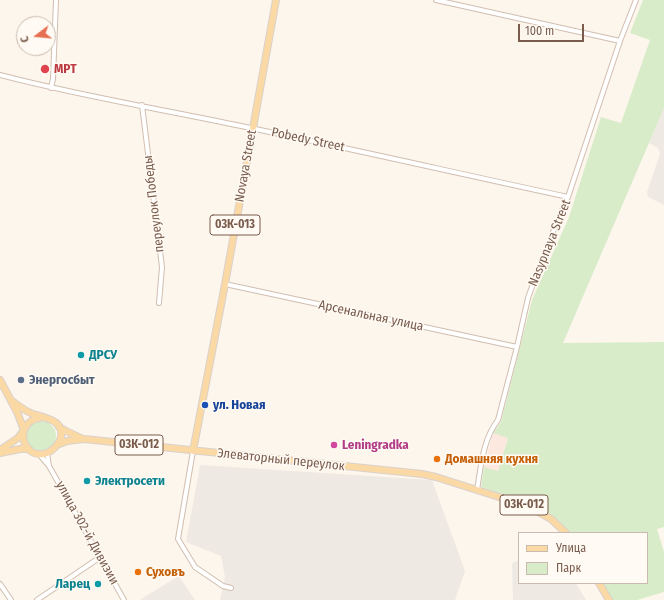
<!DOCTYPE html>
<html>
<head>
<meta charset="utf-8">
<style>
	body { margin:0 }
	#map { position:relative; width:664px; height:600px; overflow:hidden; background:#fdf6ec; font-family:"Fira Sans Condensed",sans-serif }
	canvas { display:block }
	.legend { position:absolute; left:518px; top:532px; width:130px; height:52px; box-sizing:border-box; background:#fffaf3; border:1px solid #cabbb1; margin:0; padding:5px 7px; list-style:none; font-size:12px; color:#7a5c4d }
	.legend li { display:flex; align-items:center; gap:8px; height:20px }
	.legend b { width:20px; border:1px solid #cabbb1 }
	.north { position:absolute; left:16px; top:16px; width:40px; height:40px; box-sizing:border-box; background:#fffaf3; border:1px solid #cabbb1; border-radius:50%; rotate:254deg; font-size:11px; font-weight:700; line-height:16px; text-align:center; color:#7a5c4d }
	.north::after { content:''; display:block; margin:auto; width:14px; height:18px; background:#e76f51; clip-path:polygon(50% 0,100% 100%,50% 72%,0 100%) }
	.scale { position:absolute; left:518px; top:24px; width:66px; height:18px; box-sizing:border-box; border:2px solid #7a5c4d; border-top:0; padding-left:5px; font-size:12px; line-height:14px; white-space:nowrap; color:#7a5c4d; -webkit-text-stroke:3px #fffaf3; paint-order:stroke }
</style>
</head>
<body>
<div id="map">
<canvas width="664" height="600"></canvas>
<ul class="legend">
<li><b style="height:5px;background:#fbd9a5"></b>Улица</li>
<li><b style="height:11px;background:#d8ecc9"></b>Парк</li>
</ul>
<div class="north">С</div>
<div class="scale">100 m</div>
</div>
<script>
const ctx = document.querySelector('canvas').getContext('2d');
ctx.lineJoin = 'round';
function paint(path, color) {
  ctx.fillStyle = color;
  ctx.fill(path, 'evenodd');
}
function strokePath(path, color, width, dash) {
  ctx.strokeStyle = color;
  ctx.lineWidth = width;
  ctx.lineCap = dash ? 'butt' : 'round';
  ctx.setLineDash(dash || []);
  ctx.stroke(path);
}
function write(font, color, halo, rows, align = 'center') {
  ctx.font = font + ' "Fira Sans Condensed",sans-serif';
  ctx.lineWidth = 3;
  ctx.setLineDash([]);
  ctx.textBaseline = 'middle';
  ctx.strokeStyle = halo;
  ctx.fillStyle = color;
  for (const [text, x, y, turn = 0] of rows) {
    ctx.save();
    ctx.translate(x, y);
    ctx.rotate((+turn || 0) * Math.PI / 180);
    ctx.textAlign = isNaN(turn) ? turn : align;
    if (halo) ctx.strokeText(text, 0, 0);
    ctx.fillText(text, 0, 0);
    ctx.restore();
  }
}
paint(new Path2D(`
	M493,433L508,437L498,471L484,467Z`), '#fde8e0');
paint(new Path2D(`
	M664,108V205L648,197L647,192L660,154L658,148L649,143Z
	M200,465L432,480L465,571L455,600H220L225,577L221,556L186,542Z
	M519,560V583H576L586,600H513L512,563Z
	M179,576L195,600H140L144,597Z`), '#efe9e4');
paint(new Path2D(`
	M643,0H664V108L563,343L664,342V527L657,529L664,552V592L637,600H613L603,583H647V533H572L554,518L535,506L481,487L484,467L498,471L508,438L493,433L501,422L532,300L569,217L601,117L621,123L650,40L630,33Z
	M26 436a15 15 0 1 1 30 0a15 15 0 1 1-30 0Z`), '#d8ecc9');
const street = new Path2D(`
	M436,0L620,41
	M0,75C76,95 154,108 231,124C344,147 456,173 568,197
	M51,88L53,79L56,0
	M142,105L162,267L159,303
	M225,284L517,347
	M193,451L178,539L195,567L223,586L231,588
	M47,453L49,466
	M39,454L49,466L62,489L124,600
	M477,490C481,466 483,439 498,420L517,347L528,298L538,270L548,253L553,232L568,197L620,41L636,0
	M0,584L11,600
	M37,600L99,558`);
const primary = new Path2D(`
	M0,380L17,412L24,430L18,438L0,450
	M12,401C19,406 25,411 33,414C46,418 67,421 60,440C58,445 52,451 47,453C23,462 10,421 43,417
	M59,427L66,431L81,438
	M57,445L67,441L84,439L422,474L436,477L521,504L531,508L551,519L566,533
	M193,451L225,284L276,0
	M0,453L20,449H29
	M599,583L609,600`);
strokePath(street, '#d1beb0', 6);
strokePath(primary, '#dad1cd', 8);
strokePath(street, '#fff', 4);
strokePath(primary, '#fbd9a5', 6);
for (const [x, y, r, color] of [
	[45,69,5,"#e0444e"],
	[81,355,4,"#0f9aa8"],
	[21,380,4,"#5c6f8a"],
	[205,405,4,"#1a4fb4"],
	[334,445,4,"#d1479c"],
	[437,459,4,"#e8710a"],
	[87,481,4,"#0f9aa8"],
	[138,572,4,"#e8710a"],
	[98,584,4,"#0f9aa8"]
]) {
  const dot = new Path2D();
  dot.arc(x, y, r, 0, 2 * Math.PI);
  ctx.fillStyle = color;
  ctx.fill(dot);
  strokePath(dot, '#fffaf3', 1.5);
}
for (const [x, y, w] of [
	[235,225,50],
	[139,445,48],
	[524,505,48]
]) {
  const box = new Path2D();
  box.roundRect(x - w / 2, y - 10, w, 20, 3);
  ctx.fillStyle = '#fffaf3';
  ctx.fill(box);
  strokePath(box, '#7a5c4d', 1);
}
write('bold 12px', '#7a5c4d', null, [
	["03К-013",235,225],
	["03К-012",139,445],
	["03К-012",524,505]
]);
write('bold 13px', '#be3a42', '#fffaf3', [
	["МРТ",54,69]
], 'left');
write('13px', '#7a5c4d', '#fffaf3', [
	["Pobedy Street",308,140,12],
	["Novaya Street",246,166,-80],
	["переулок Победы",154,204,-97],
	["Nasypnaya Street",550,243,-68],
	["Арсенальная улица",371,316,12],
	["Элеваторный переулок",281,460,6],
	["улица 302-й Дивизии",87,533,61]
]);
write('bold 13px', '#0d838f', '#fffaf3', [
	["ДРСУ",89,355],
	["Электросети",95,481],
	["Ларец",90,584,"right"]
], 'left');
write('bold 13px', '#4e5e75', '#fffaf3', [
	["Энергосбыт",29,380]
], 'left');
write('bold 13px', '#164399', '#fffaf3', [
	["ул. Новая",213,405]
], 'left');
write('bold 13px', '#b23c85', '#fffaf3', [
	["Leningradka",342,445]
], 'left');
write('bold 13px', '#c56008', '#fffaf3', [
	["Домашняя кухня",445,459],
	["Суховъ",146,572]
], 'left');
</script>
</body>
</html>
